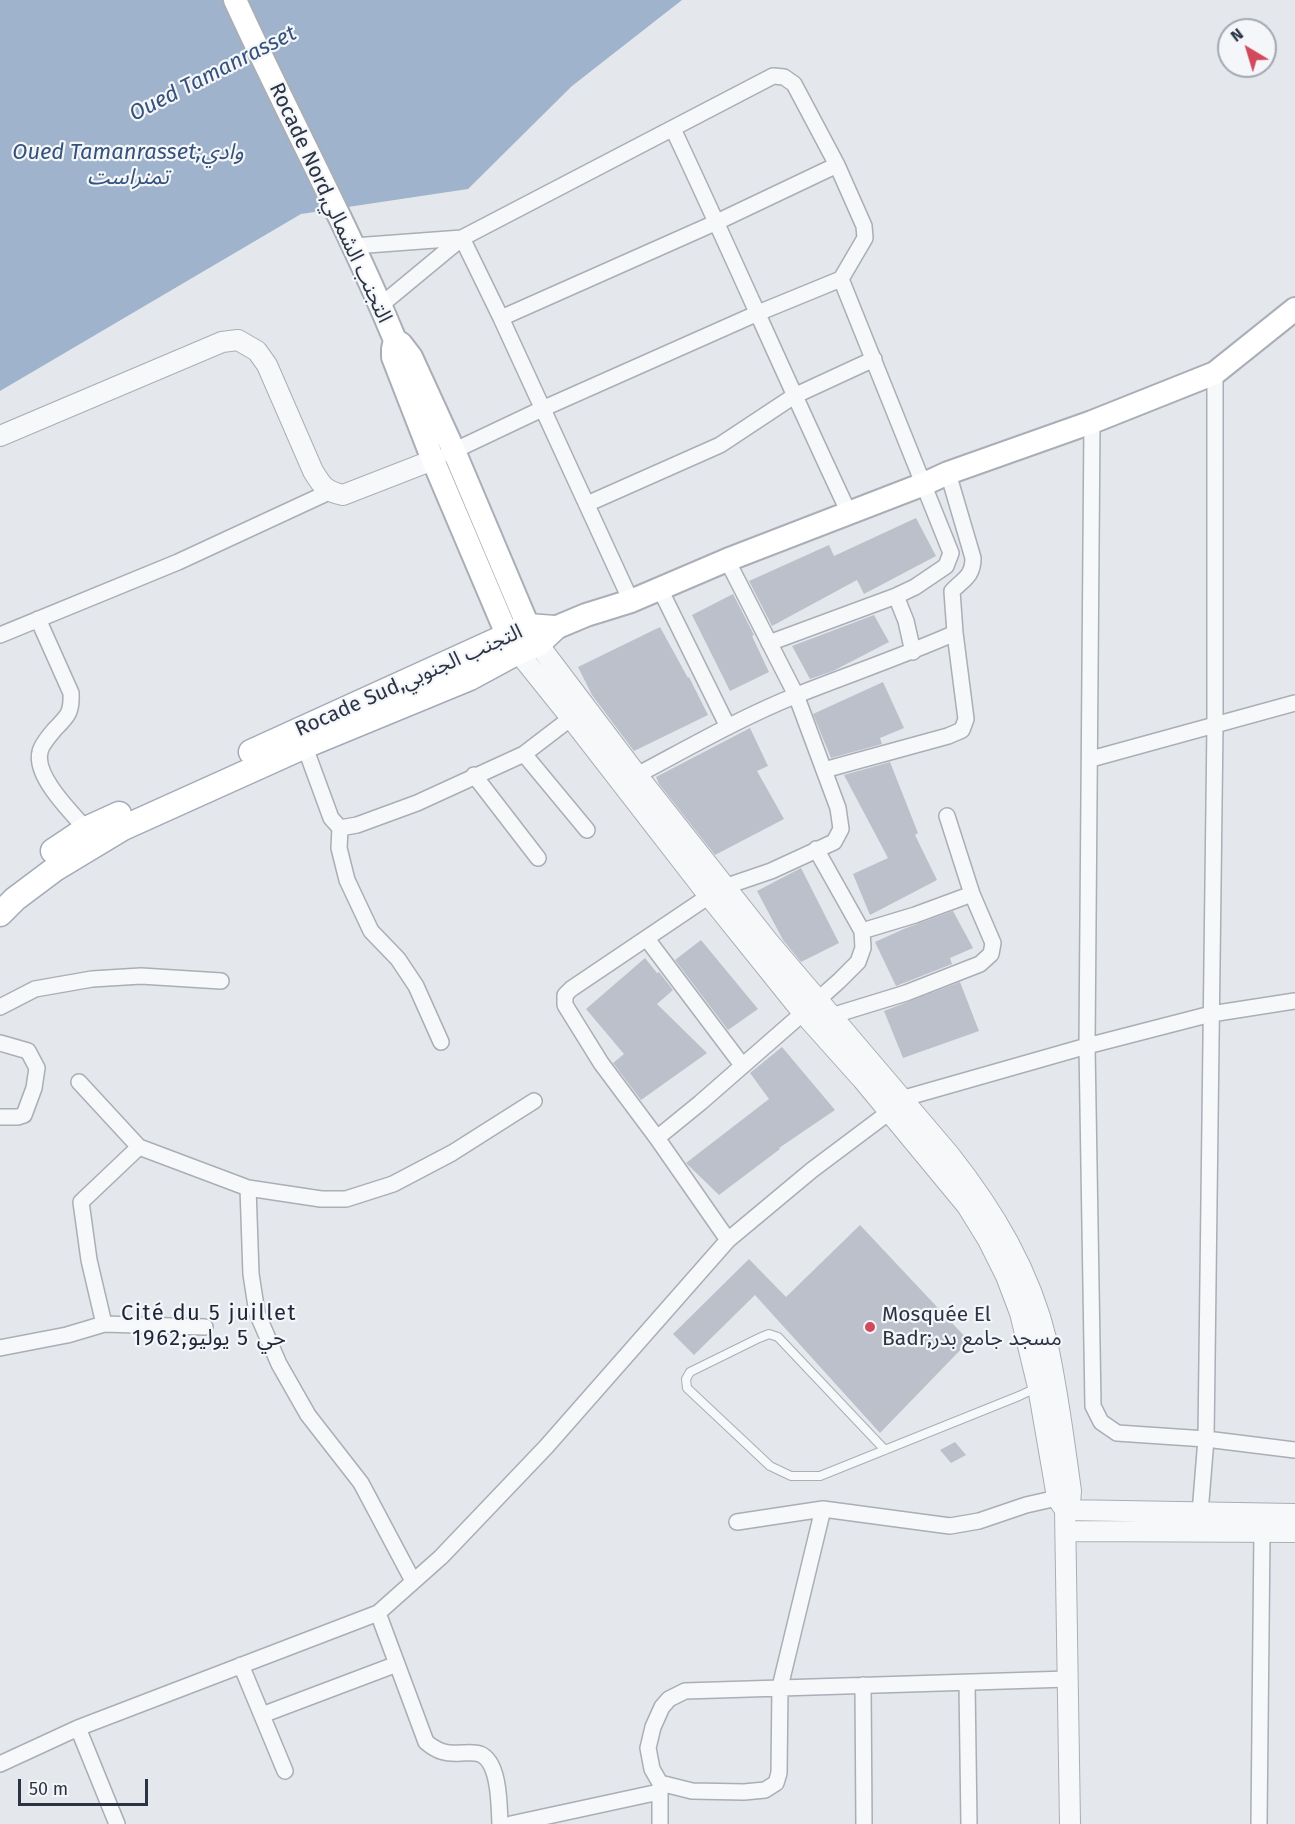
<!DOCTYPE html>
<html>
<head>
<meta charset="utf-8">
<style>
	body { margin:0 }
	#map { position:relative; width:1295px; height:1824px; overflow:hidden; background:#e4e7ec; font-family:"Fira Sans",sans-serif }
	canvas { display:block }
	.north { position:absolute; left:1217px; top:18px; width:60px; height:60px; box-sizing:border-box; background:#f4f6f9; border:2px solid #a4a8b1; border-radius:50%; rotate:322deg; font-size:16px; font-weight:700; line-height:24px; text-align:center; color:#2b3445 }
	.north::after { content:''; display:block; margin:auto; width:21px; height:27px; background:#d1495b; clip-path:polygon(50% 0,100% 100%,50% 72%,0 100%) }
	.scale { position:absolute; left:18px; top:1779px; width:130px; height:27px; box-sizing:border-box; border:3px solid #2b3445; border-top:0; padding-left:8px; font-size:18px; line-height:21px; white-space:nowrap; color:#2b3445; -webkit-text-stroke:4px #f4f6f9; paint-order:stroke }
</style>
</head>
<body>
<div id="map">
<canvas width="1295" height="1824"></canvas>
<div class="north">N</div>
<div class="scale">50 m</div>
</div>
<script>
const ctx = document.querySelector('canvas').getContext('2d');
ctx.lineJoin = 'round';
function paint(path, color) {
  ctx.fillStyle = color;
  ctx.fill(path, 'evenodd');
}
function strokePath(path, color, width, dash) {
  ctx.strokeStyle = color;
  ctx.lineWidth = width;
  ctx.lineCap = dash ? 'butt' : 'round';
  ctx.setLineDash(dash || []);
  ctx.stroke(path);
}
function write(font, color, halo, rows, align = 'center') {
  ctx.font = font + ' "Fira Sans","Noto Sans Arabic",sans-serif';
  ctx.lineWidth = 4.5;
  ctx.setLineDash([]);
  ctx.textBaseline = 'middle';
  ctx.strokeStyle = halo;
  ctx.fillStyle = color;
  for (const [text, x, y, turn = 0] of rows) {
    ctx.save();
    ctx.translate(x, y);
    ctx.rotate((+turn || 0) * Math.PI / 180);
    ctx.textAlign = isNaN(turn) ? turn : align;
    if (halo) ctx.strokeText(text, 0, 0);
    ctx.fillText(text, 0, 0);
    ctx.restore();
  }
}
paint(new Path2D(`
	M0,0H682L572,86L468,189L301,214L0,391Z`), '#9fb4cc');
paint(new Path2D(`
	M916,518L936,556L864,594L857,580L772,626L749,581L829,545L834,556Z
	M733,594L754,635L752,636L769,672L730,691L692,615Z
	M874,615L889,642L833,671L810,679L792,646Z
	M660,627L688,678L689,677L708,715L634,751L592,695L578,667Z
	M883,682L904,728L880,738L882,744L831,758L813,714Z
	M750,728L768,766L757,771L784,819L715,855L659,784L656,777Z
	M890,762L918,833L915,835L937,880L870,915L853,874L888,858L844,775Z
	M801,868L839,943L801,962L783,940L757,891Z
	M953,911L973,948L950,958L952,964L896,986L875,942L906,928Z
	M701,940L758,1009L728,1030L675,960Z
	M645,958L657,973L659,972L673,990L657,1004L707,1053L641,1100L613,1063L624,1054L586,1009Z
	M960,982L979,1031L903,1058L884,1011Z
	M782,1047L835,1110L779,1148L780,1149L719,1195L686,1163L769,1099L750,1073Z
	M860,1225L969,1341L880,1433L755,1295L694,1355L673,1334L749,1259L786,1297Z
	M955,1442L966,1455L951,1463L940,1450Z`), '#bbc0ca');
const service = new Path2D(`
	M885,1450L778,1337L769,1334L759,1338L690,1372L686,1379L687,1388L770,1466L791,1476H820L1019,1396L1036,1388`);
const minor = new Path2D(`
	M673,129C733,256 789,386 849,513
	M462,238L501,318L631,601
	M354,246L462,238
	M381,305L462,238L773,76L784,77L794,84L837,165L864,226L865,238L841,279L758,313L542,409L447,454
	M501,318L717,222L837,165
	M1092,422L1087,1046L1093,1406L1101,1422L1117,1433L1206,1439L1295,1450
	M587,504L720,445L794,396L874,359
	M727,560L796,695L838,808L841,829L834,842L771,871L724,887L709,896L571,989L565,995V1005L601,1063L657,1138L728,1240
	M660,589L728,727
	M896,596L906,621L913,652
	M38,619L71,693C72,712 68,716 55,729C50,735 41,745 40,752C34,776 71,812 86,829
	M0,635L178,562L329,492
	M769,643L896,596L915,587L946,566L951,553L841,279
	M302,739L331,818L340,828L357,825L417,803L524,754L571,718
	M524,754L587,830
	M1091,759L1295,703
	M824,770L948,736L962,730L966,719L955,633
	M474,775L538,858
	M637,775C690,747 742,717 797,695C850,674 903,656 955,633L952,591C964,579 973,576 973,558L948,473
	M340,828L339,848L347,880L371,931L398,959L416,986L441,1042
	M862,931L915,915L972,894
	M647,939L742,1065
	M0,1007L35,989L92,979L141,976L221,981
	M831,1016L906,993L980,964L991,954L993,943L972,894L947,816
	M0,1043L28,1051L37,1068L34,1088L24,1115L18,1117H0
	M79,1082L139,1147
	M901,1099L1087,1046L1211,1014L1295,1001
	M657,1138L700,1103L803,1013L839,981L858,962L863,948L862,931L816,849
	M248,1188L251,1274L257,1313L279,1364L308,1415L361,1483L413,1581
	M104,1324L89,1260L81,1202L139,1147L248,1188L321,1199H346L393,1184L452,1153L534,1101
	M0,1348L67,1335L104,1324L205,1327
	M823,1509L780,1687L779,1773L776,1783L765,1790L744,1792L692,1791L660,1783L652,1769L648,1748L653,1727L662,1707L669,1699L685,1691L1068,1679
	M1200,1513L1206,1439L1215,725V373
	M737,1522L823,1509L950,1526L979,1521L1026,1505L1057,1498
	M378,1613L426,1742C438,1752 446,1754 461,1753C467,1753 474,1752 480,1754C500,1762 499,1806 500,1824
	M241,1665L285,1771
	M967,1683L969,1824
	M863,1685L864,1824
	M262,1715L397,1664
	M78,1728L117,1824
	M0,1764L78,1728L378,1613L441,1557L546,1447L728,1240L812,1170L888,1113
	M511,1824L659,1792
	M660,1824V1783
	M1259,1824L1262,1532`);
const tertiary = new Path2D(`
	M0,436L222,342L238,340L257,351L267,365L313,471C322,486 325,491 343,495L433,460
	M538,644L637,775L768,941L949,1154C994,1211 1030,1271 1047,1342C1058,1391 1064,1441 1071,1491L1070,1504L1065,1510L1070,1824
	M518,652L571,718L709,896L803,1013L862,1079L967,1206L988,1240L1006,1276L1020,1313L1038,1387L1056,1491L1057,1498L1065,1510L1295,1514
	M1067,1531L1295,1532`);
const secondary = new Path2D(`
	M235,0C287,114 347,224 395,340L401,344L411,357L454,451L528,626L537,643
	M395,340L393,349V357L433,460L506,632L518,652
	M555,628L586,615L631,601L727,560L924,484L948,473L1092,422L1215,373L1295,309`);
const primary = new Path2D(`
	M251,752L528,626L555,628
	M53,851L86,829L119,814
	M0,914L15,899L55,869L123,828L305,746L470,678L518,652L538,644L555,628`);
strokePath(service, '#a9aeb7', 10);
strokePath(minor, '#a9aeb7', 18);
strokePath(tertiary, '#a9aeb7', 22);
strokePath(secondary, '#a9aeb7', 26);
strokePath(primary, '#a3abb8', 27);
strokePath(service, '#f7f8fa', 8);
strokePath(minor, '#f7f8fa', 15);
strokePath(tertiary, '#f7f8fa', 20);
strokePath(secondary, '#fff', 22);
strokePath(primary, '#fff', 24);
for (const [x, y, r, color] of [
	[870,1327,6,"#d1495b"]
]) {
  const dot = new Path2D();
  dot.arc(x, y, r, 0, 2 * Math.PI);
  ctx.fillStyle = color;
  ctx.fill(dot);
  strokePath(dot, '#f4f6f9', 2);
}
write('21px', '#2b3445', '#f4f6f9', [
	["Rocade Nord,التجنب الشمالي",330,203,65],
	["Rocade Sud,التجنب الجنوبي",409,681,-24]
]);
write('21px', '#2b3445', '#f4f6f9', [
	["Mosquée El",882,1315],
	["Badr;مسجد جامع بدر",882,1339]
], 'left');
write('italic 22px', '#34527a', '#f4f6f9', [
	["Oued Tamanrasset",213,74,-27],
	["Oued Tamanrasset;وادي",128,153],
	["تمنراست",128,178]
]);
ctx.letterSpacing = '1.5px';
write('22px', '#1d2536', '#f4f6f9', [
	["Cité du 5 juillet",209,1314],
	["1962;حي 5 يوليو",209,1339]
]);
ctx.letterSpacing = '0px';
</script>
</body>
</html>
